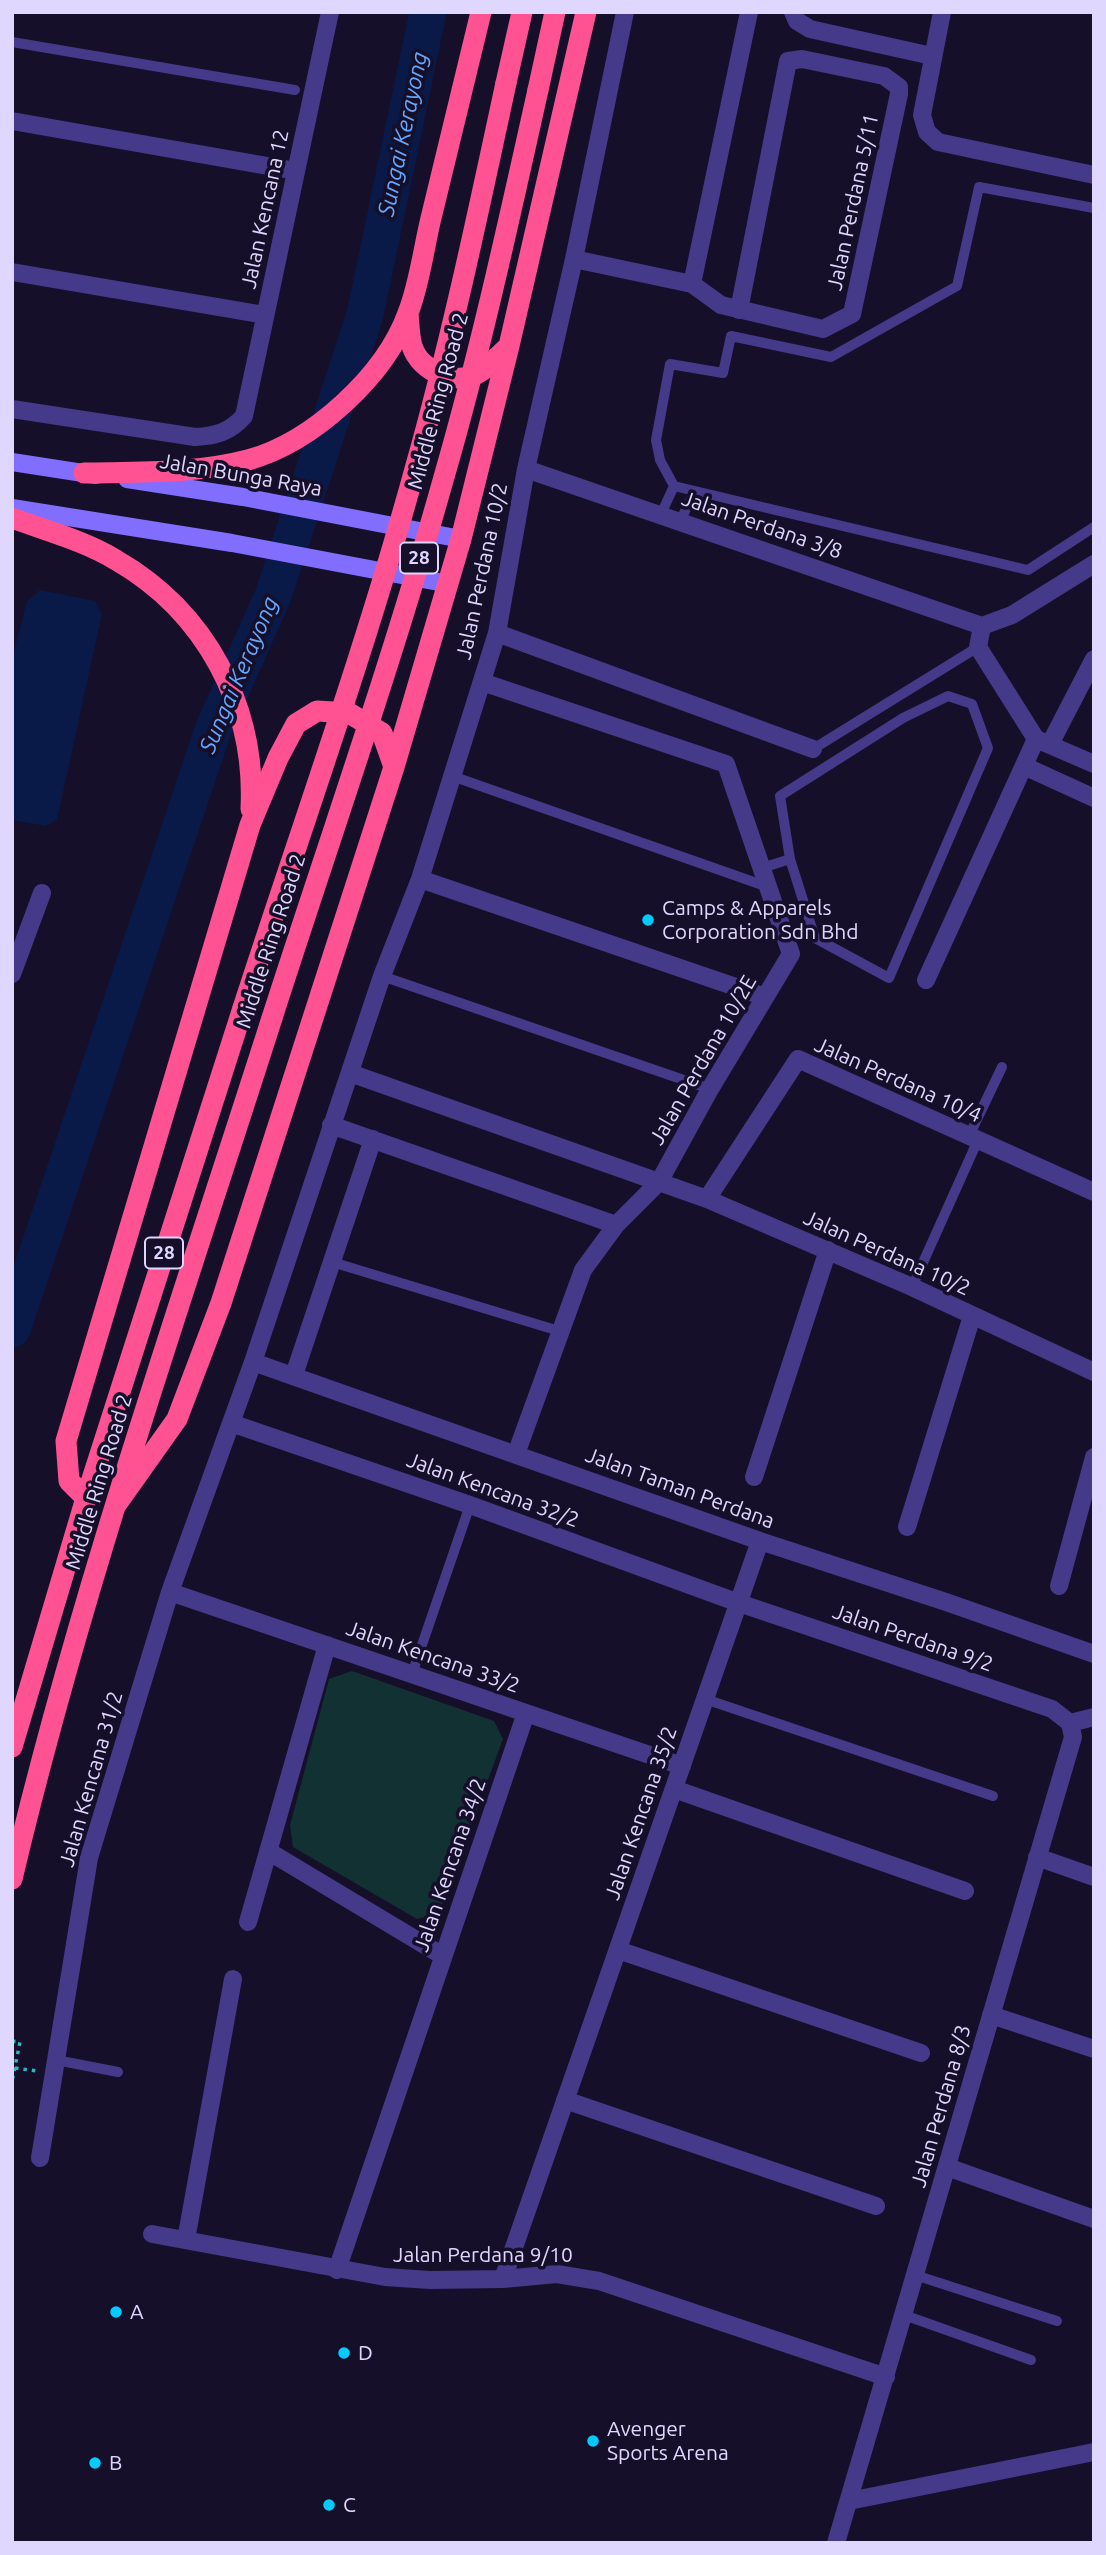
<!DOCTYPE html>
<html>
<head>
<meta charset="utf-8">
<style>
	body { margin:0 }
	#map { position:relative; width:1106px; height:2555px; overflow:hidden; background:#160f29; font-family:Ubuntu,sans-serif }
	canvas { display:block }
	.frame { position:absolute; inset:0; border:14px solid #e0d7ff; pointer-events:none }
</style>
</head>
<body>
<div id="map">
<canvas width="1106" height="2555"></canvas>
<div class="frame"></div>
</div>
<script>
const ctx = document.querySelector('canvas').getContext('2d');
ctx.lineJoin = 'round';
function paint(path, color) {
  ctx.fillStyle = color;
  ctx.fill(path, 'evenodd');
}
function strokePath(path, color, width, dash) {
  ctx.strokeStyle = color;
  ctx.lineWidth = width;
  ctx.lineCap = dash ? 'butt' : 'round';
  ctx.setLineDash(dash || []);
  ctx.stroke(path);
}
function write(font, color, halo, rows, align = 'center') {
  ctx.font = font + ' Ubuntu,sans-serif';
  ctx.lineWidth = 7;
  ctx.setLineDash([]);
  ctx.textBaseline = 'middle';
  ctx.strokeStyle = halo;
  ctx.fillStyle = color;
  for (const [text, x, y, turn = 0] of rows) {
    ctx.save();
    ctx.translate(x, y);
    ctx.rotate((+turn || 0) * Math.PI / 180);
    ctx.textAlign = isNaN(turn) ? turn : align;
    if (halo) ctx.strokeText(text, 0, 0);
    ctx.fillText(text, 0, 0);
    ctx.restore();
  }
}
paint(new Path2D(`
	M352,1671L494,1721L503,1739L439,1913L417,1919L293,1847L290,1825L329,1679Z`), '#123133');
paint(new Path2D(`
	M40,590L95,601L102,614L57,820L45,826L12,820V659L27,601Z`), '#091948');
strokePath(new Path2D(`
	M12,1329L213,730L273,596L365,315L428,12`), '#091948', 37);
strokePath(new Path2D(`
	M12,2041L20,2042L12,2081
	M15,2068L37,2071`), '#2cb7be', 3.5, [3.5, 5]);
strokePath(new Path2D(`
	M12,42L295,90
	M1094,208L979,187L957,286L831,357L731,336L723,373L670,364L656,440L660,460L674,486L1028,570L1094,527
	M661,514L674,486
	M680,521L695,491
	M813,749L978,647
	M452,776L768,887
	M762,868L790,859L780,796L903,718L948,696L972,704L988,748L889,978L815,938L790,859
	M382,976L710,1089
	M969,1136L1002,1067
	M332,1262L559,1331
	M912,1287L978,1140
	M412,1674L470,1505
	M705,1699L993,1796
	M56,2060L118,2072
	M915,2275L1057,2321
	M904,2315L1031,2360`), '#453989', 10);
strokePath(new Path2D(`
	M793,12L797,21L810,29L932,56
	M942,12L922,115L927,132L938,142L1094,175
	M12,121L296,171
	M574,259L692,284L721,305L823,329L852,314L899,94V87L884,76L802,59L788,61L739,310
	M12,272L265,315
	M692,284L749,12
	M12,409L195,437C216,436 230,432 244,416L330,12
	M526,469L982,626L1012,615L1094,564
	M982,626L978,647L1036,739L1094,764
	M497,633L813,749
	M482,682L726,764L791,954L710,1089L659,1182L616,1225L583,1270L516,1454
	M1050,744L1094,659
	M1024,766L1094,798
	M420,879L765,997
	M12,974L42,893
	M926,980L1036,739
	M350,1073L707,1199L912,1287L1094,1372
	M331,1125L616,1225
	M707,1199L798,1059L1094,1192
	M253,1362L760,1541L946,1602L1094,1654
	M294,1375L373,1139
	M231,1423L470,1505L739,1603L1052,1709L1070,1723
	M754,1477L828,1250
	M907,1527L972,1316
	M1059,1586L1094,1457
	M170,1592L682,1766
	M1070,1723L1094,1717
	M674,1789L965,1891
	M268,1851L443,1956
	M1037,1857L1094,1877
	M248,1922L327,1645
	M618,1950L921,2053
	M991,2015L1094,2049
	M565,2100L876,2206
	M40,2158L89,1858L170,1592L253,1362L382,976L420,879L497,633L526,469L574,259L625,12
	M947,2167L1094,2219
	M152,2234L385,2277L430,2280L503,2279L557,2274L599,2281L886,2377
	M186,2240L233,1979
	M337,2270L526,1713
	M503,2279L760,1541
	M849,2501L1094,2452
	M836,2543L1073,1737L1070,1723`), '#453989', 18);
strokePath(new Path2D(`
	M12,462L96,475
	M127,479L243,497L461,539
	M12,508L232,543L449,584`), '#816eff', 18);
strokePath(new Path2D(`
	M506,83L522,12
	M538,90L555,12
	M408,313C409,324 409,336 412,346C420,372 457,387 480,372C491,365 500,354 509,346
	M84,473C139,472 195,474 248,460C313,442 385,376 408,313C420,283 424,245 432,214C448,147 465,79 481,12
	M12,518C47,531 85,541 116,560C206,612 256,706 251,809
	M86,1498L69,1481L66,1441L250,825L278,758L296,724L317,711L349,713L382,733L394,767
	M116,1505L177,1419L221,1303L394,767L461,539L509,346L586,12
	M12,1747L86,1498L243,1008
	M12,1879C81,1588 181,1303 272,1018`), '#ff5292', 21);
strokePath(new Path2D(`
	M243,1008C301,829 365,651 415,469C451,342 478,213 506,83
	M272,1018C330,838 393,659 444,477C481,349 509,220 538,90`), '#ff5292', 21);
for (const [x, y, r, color] of [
	[648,920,7,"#03cbff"],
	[116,2312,7,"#03cbff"],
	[344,2353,7,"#03cbff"],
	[593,2441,7,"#03cbff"],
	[95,2463,7,"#03cbff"],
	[329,2505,7,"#03cbff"]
]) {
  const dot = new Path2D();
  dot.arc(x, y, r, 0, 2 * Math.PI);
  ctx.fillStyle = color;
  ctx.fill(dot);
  strokePath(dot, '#160f29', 2.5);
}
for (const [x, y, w] of [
	[419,558,38],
	[164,1253,38]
]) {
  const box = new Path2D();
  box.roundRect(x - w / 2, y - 15.5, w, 31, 5);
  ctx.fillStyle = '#160f29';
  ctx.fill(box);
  strokePath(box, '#e0d7ff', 2);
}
write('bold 19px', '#e0d7ff', null, [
	["28",419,558],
	["28",164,1253]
]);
write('21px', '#e0d7ff', '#160f29', [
	["Jalan Perdana 5/11",853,202,-78],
	["Jalan Kencana 12",265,209,-78],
	["Middle Ring Road 2",438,401,-75],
	["Jalan Bunga Raya",241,475,10],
	["Jalan Perdana 3/8",762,525,19],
	["Jalan Perdana 10/2",482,571,-78],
	["Middle Ring Road 2",271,941,-72],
	["Jalan Perdana 10/2E",703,1060,-60],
	["Jalan Perdana 10/4",898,1080,24],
	["Jalan Perdana 10/2",887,1253,24],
	["Middle Ring Road 2",99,1482,-73],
	["Jalan Taman Perdana",680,1488,20],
	["Jalan Kencana 32/2",493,1490,20],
	["Jalan Perdana 9/2",913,1638,19],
	["Jalan Kencana 33/2",433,1657,19],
	["Jalan Kencana 31/2",91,1779,-74],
	["Jalan Kencana 35/2",641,1813,-71],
	["Jalan Kencana 34/2",450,1865,-71],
	["Jalan Perdana 8/3",941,2106,-74],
	["Jalan Perdana 9/10",483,2255]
]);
write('21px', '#e0d7ff', '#160f29', [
	["Camps & Apparels",662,908],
	["Corporation Sdn Bhd",662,932],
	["A",130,2312],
	["D",358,2353],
	["Avenger",607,2429],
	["Sports Arena",607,2453],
	["B",109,2463],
	["C",343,2505]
], 'left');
write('italic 23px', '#65a7ff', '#160f29', [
	["Sungai Kerayong",403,134,-78],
	["Sungai Kerayong",239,675,-67]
]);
</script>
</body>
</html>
